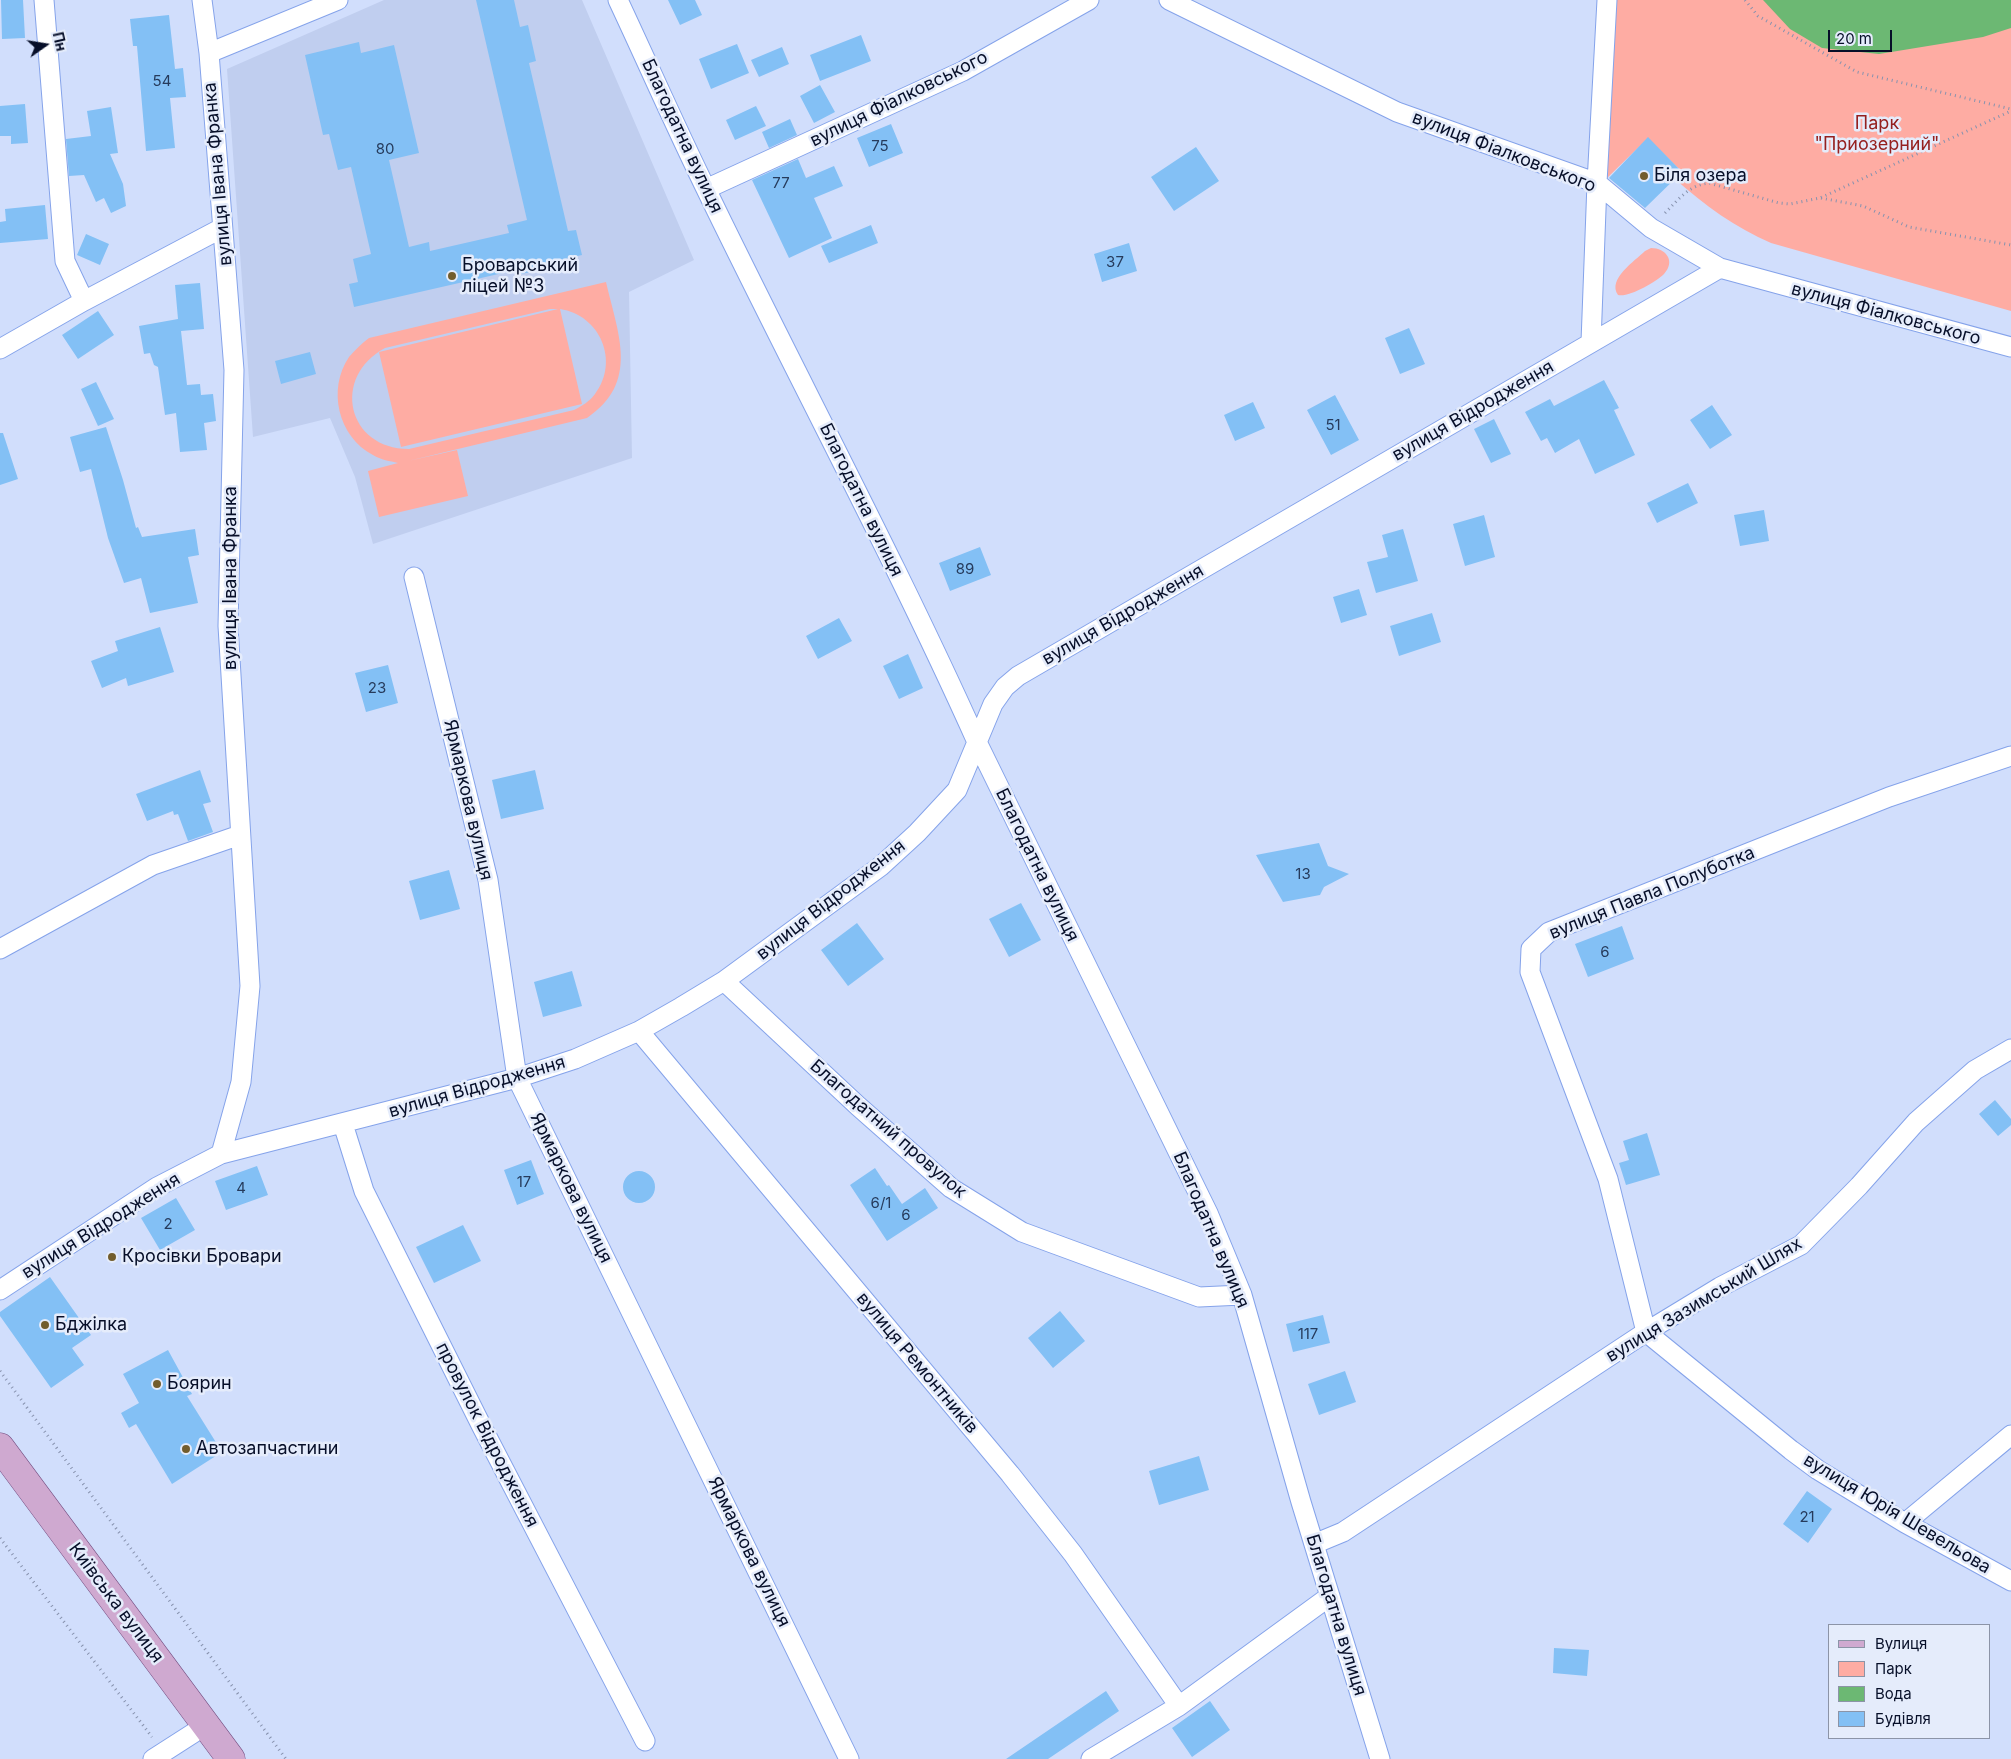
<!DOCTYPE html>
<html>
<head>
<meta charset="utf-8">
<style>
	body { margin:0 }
	#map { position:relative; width:2011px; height:1759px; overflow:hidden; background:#d1defc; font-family:Inter,sans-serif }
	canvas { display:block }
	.legend { position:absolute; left:1828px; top:1624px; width:162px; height:115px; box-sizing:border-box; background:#e5ecfb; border:1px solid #8c94a7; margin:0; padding:6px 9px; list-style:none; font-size:15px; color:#070f29 }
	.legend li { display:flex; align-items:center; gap:10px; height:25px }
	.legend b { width:25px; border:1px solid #8c94a7 }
	.north { position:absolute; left:20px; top:20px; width:50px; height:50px; -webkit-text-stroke:4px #e5ecfb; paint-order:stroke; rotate:77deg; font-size:14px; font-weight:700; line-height:20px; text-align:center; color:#070f29 }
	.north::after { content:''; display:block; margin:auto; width:18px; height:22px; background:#070f29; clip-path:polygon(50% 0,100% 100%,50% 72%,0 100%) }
	.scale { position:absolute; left:1828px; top:30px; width:64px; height:22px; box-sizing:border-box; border:2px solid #070f29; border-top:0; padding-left:6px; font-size:15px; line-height:18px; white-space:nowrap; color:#070f29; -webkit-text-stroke:4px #e5ecfb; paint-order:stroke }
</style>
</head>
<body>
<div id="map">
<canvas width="2011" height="1759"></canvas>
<ul class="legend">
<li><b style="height:6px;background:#cfa9d0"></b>Вулиця</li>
<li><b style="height:14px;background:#feaca3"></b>Парк</li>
<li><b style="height:14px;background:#6cb873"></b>Вода</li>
<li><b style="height:14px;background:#83c0f5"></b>Будівля</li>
</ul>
<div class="north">Пн</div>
<div class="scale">20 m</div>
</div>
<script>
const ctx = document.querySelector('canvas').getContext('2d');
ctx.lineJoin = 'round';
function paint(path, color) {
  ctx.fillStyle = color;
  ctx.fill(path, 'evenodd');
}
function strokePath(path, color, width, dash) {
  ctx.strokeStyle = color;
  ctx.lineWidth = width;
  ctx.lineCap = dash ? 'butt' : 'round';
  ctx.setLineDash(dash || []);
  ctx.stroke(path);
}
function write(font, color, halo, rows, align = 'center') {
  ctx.font = font + ' Inter,sans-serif';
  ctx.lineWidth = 5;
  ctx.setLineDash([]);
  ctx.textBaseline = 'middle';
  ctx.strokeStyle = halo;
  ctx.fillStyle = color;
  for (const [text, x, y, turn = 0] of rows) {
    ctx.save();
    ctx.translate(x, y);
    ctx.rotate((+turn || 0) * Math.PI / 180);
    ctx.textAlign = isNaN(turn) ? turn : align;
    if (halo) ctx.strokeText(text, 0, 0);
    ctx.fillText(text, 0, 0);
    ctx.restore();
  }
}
paint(new Path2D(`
	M384,0H582L694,260L629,292L632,458L373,544L355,477L330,418L253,437L227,69Z`), '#c0ceef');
paint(new Path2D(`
	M1612,0H2011V311L1771,243C1736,228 1704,205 1675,179L1682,172L1648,138L1605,180Z
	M1651,248C1666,248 1676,261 1664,274C1656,282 1628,298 1618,295C1607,279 1635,261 1645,251Z
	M606,282C618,334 640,382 587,418L408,461L457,450L468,496L379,517L368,471L398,463C390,461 381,460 373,455C338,437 327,389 349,357C355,350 361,344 369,338ZM550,309H558L379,352L401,447L582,404L560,309C600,315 620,361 595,394C590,401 582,406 574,410L409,449C347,449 331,377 385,348Z`), '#feaca3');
paint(new Path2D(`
	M1763,0H2011V28L1983,37L1879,54L1822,48L1790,29Z`), '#6cb873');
paint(new Path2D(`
	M1,0H23L25,38L2,39Z
	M476,0H514L520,27L528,25L536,61L529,63L568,231L576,230L582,255L542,264L543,269L517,275L516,270L354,307L349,284L358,282L353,259L371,254L351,167L338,170L329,134L323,135L305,55L359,42L361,53L394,45L419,153L389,160L409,247L429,242L430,251L509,233L507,225L527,220Z
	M668,0H695L702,15L680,25Z
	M169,15L175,69L183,68L186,97L170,98L175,148L146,151L137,46H133L130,19Z
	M861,35L871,61L820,81L810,55Z
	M737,44L749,73L711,89L699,59Z
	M782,47L789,64L759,77L751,60Z
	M820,85L835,112L814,123L800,96Z
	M25,104L28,143L11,144V136H0V106Z
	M756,106L766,126L735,140L726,120Z
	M111,107L118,153L110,154L123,184L126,206L111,213L104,198L96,202L84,175L69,176L66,139L91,136L87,111Z
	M790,119L797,135L769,148L762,132Z
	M891,124L903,153L869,167L857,138Z
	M1648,137L1682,172L1645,208L1609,178Z
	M1196,147L1219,181L1174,211L1151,177Z
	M798,159L806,178L834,166L843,186L814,198L832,238L789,258L752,180Z
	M45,205L48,239L0,243V222L6,221L5,209Z
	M871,225L878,243L829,263L821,246Z
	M86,234L109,244L100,265L77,255Z
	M1129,243L1137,271L1102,282L1094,254Z
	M200,283L204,329L181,331L187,385L200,384L201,395L213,394L216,421L204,423L207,450L180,452L176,413L165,415L158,367L154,365L150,353L144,354L139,326L178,319L175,285Z
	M98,311L114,335L78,359L62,335Z
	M1409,328L1425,364L1400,374L1385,338Z
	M310,352L316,374L281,384L275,361Z
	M1604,380L1619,408L1614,410L1635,455L1595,474L1579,439L1555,453L1547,438L1541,441L1525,412L1550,399L1554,406Z
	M96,382L114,419L98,426L81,389Z
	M1335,395L1359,440L1331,455L1307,410Z
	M1253,402L1265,428L1235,441L1224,415Z
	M1712,405L1732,435L1710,449L1690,420Z
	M1494,419L1511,454L1491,463L1474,429Z
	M106,427L123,480L136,528L138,527L142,537L195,529L199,555L188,557L198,603L150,613L141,578L124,583L108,538L91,469L80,472L70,437Z
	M0,433H3L18,479L0,485Z
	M1688,483L1698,503L1657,523L1647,503Z
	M1764,510L1769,541L1740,546L1734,515Z
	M1484,515L1495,557L1465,566L1453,524Z
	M1403,529L1418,581L1376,593L1367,562L1388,557L1382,535Z
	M980,547L991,575L950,591L939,563Z
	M1359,589L1367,615L1341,623L1333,597Z
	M1432,613L1441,642L1399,656L1390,626Z
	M839,618L852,641L818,659L806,636Z
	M160,627L174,672L128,686L126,678L102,688L91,661L118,651L115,641Z
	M908,654L923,688L899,699L883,666Z
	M388,665L398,703L366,712L355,673Z
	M200,770L211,802L203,804L213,832L188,841L178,814L174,815L173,811L147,821L136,794Z
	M535,770L544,809L501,819L492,780Z
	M1319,843L1328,866L1349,874L1324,887L1320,895L1283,902L1256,855Z
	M449,870L460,909L420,920L409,881Z
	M1021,903L1041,940L1009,957L989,919Z
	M857,923L884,959L848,986L821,950Z
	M1622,926L1634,959L1588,977L1575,944Z
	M572,971L582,1006L543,1017L534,982Z
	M1995,1100L2011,1119V1125L1998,1136L1979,1114Z
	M1647,1133L1660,1175L1626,1185L1619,1163L1629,1160L1623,1141Z
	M531,1160L544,1194L517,1205L504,1170Z
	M257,1166L268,1195L226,1210L215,1181Z
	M875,1168L887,1186L889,1185L902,1204L925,1188L938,1208L887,1241L850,1185Z
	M623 1187a16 16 0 1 1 32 0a16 16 0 1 1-32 0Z
	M176,1198L195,1230L160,1250L141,1218Z
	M463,1225L481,1261L434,1283L416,1247Z
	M50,1277L91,1335L72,1348L84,1365L51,1388L0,1316V1312Z
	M1060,1311L1085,1341L1053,1368L1028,1338Z
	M1323,1315L1330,1343L1293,1352L1286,1324Z
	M168,1350L192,1394L187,1396L222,1452L172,1484L136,1424L129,1428L121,1413L139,1403L123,1374Z
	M1345,1371L1356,1402L1319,1415L1308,1384Z
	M1199,1456L1209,1490L1159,1505L1149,1471Z
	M1807,1491L1832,1509L1808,1543L1783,1524Z
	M1554,1648L1589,1650L1587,1676L1553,1673Z
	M1106,1691L1119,1711L1048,1759H1006Z
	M1210,1701L1230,1730L1192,1757L1172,1728Z`), '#83c0f5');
const minor = new Path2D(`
	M44,0L65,261L84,301
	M202,0L209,53L234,370L228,626L250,986L241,1082L221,1154
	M618,0C648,64 676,128 707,191C796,375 893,555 977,742L1208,1213L1242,1295L1301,1502L1380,1759
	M1169,0L1397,112L1597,183L1651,228L1720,268L2011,347
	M209,53L338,0
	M706,189L963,71L1089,0
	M1591,342L1597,183L1607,0
	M0,349L84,301L222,228
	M414,577L488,880L517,1078L849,1759
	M2011,756L1889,797L1549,932L1531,949L1530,972L1608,1179L1646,1332L1791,1450L1818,1470L1905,1523L2011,1581
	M0,949L153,865L240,835
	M724,981L858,1106L951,1188L1022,1232L1199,1297L1242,1295
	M639,1031L1010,1474L1073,1554L1179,1706
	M343,1124L364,1191L481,1425L645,1741
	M0,1290L157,1187L221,1154L517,1078L575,1059L639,1031L681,1007L724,981L881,866L917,833L957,790L993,704L1005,687L1018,676L1720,268
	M1905,1523L2011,1435
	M1314,1544L1343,1532L1646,1332L1720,1287L1801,1245L1859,1186L1916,1122L1975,1070L2011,1049
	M153,1759L206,1725
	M1091,1759L1179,1706L1330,1596`);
const primary = new Path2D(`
	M0,1447L231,1759`);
strokePath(minor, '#85a3ea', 21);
strokePath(primary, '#744e81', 29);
strokePath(new Path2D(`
	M1745,0L1758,16L1857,72L2011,109
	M1821,198L1863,206L1909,227L2011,245
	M1665,213C1679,199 1689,185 1709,183L1779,203L1790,204L1820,198L2011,111
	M0,1371L286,1759
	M0,1538L152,1737`), '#8792ae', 3, [1, 4]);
strokePath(minor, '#fff', 19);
strokePath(primary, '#cfa9d0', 28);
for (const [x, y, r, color] of [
	[1644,176,5,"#725d2d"],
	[452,276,5,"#725d2d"],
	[112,1257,5,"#725d2d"],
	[45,1325,5,"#725d2d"],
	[157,1384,5,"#725d2d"],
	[186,1449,5,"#725d2d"]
]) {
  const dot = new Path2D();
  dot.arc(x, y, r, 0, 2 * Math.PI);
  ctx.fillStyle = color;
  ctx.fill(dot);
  strokePath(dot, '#e5ecfb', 2);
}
write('15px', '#263b5c', null, [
	["54",162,81],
	["75",880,146],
	["80",385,149],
	["77",781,183],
	["37",1115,262],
	["51",1333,425],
	["89",965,569],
	["23",377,688],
	["13",1303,874],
	["6",1605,952],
	["17",524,1182],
	["4",241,1188],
	["6/1",881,1203],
	["6",906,1215],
	["2",168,1224],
	["117",1308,1334],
	["21",1807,1517]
]);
write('18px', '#070f29', '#e5ecfb', [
	["вулиця Фіалковського",899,99,-26],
	["Благодатна вулиця",682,136,65],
	["вулиця Фіалковського",1504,152,21],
	["вулиця Івана Франка",218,174,-95],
	["вулиця Фіалковського",1886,314,15],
	["вулиця Відродження",1473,411,-30],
	["Благодатна вулиця",861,500,64],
	["вулиця Івана Франка",231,578,-90],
	["вулиця Відродження",1123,615,-30],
	["Ярмаркова вулиця",468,800,77],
	["Благодатна вулиця",1037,865,64],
	["вулиця Павла Полуботка",1652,893,-22],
	["вулиця Відродження",831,900,-38],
	["вулиця Відродження",477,1087,-16],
	["Благодатний провулок",888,1129,41],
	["Ярмаркова вулиця",571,1188,64],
	["вулиця Відродження",101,1226,-32],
	["Благодатна вулиця",1211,1230,67],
	["вулиця Зазимський Шлях",1704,1300,-31],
	["вулиця Ремонтників",917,1363,50],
	["провулок Відродження",487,1435,63],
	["вулиця Юрія Шевельова",1897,1514,31],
	["Ярмаркова вулиця",749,1552,64],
	["Київська вулиця",116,1603,53],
	["Благодатна вулиця",1336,1615,73]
]);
write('18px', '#95201f', '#e5ecfb', [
	["Парк",1877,124],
	["\"Приозерний\"",1877,145]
]);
write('18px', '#070f29', '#e5ecfb', [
	["Біля озера",1654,176],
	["Броварський",462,266],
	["ліцей №3",462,287],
	["Кросівки Бровари",122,1257],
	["Бджілка",55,1325],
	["Боярин",167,1384],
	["Автозапчастини",196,1449]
], 'left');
</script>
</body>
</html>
